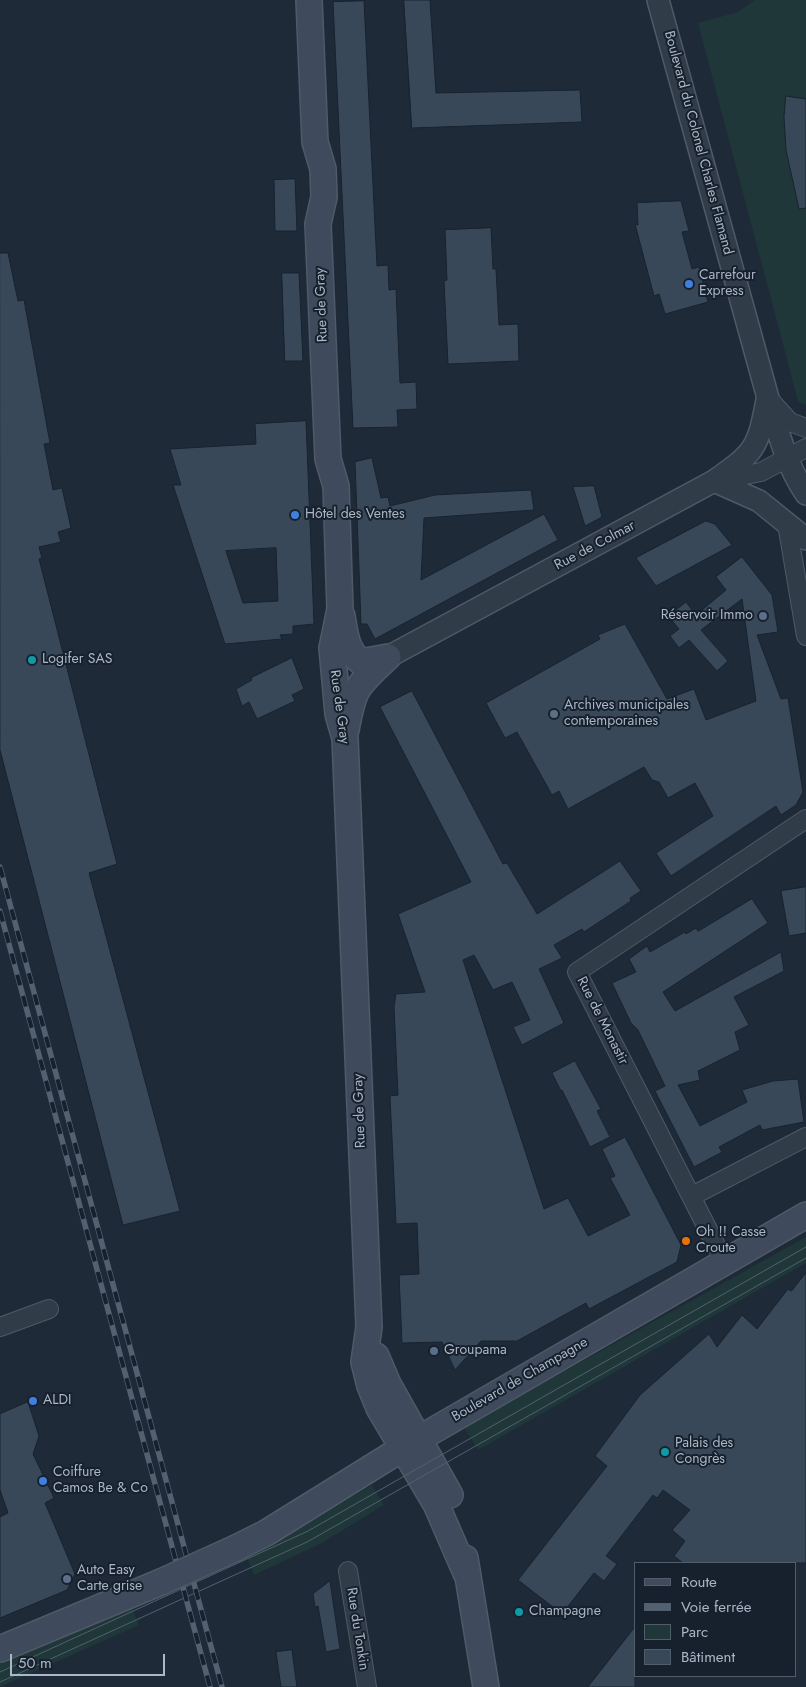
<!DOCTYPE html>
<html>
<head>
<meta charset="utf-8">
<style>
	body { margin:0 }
	#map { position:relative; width:806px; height:1687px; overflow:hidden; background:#1e2a38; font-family:Jost,sans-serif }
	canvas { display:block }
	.legend { position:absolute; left:634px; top:1562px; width:162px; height:115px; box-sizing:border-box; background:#17212d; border:1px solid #525d6a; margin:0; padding:6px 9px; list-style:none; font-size:15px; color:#abb6c6 }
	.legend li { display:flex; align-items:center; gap:10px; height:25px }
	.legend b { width:25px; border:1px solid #525d6a }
	.scale { position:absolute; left:10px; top:1654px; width:155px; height:22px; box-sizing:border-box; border:2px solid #abb6c6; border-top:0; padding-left:6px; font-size:15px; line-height:18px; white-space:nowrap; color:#abb6c6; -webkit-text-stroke:4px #17212d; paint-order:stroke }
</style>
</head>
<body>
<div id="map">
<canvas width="806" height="1687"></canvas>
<ul class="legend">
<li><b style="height:6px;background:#3f4b5c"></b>Route</li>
<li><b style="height:6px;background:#526070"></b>Voie ferrée</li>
<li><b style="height:14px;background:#1f3739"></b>Parc</li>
<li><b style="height:14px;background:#394859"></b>Bâtiment</li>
</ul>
<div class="scale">50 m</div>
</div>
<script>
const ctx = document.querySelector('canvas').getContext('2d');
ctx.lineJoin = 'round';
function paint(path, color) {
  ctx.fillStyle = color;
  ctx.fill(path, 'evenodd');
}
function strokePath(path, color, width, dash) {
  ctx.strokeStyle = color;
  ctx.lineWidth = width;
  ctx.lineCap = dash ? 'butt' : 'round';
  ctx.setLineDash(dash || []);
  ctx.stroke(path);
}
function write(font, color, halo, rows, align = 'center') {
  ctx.font = font + ' Jost,sans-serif';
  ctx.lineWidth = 4;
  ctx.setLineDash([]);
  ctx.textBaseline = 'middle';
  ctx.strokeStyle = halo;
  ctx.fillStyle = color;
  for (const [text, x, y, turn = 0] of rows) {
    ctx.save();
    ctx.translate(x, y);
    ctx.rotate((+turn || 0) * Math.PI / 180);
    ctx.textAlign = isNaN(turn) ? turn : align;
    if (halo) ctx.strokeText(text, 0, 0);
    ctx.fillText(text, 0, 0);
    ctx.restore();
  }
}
paint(new Path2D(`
	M755,0H806V99L786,96C781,138 787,170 806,207V405L798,401L698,23L738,12Z
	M806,1237V1263L478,1450L464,1427Z
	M372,1485L384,1505L320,1544L254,1575L245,1553L302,1526Z
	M130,1603L139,1625L0,1687V1662Z`), '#1f3739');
const building = new Path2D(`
	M404,0H430L436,93L580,90L582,122L412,128Z
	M364,1L377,266L388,265L389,290L396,289L400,383L416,382L417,409L397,410L398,427L353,428L333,2Z
	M786,96L806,99V208L799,209L786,150L784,117Z
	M295,179L297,231H275L274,180Z
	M681,201L689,231L682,232L692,269L699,267L708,302L665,314L659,294L654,296L635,224L638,225L637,203Z
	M491,228L493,269H496L499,325L518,324L519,361L448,364L444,281L447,280L445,230Z
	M0,253H8L18,301L24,300L50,443L44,444L53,490L62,488L71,528L58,532L61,542L39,547L42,558L39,559L117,864L89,873L180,1211L123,1225L0,750Z
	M282,273H299L303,361H285Z
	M306,421L314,624L293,626V634L280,635L282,639L225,644L173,485H181L170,449L256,444L255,424ZM276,548L278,601L243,603L226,551Z
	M372,458L381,498L388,497L390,506L435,495L531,490L534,510L424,518L421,580L544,514L558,540L375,639L367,624H361L355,462Z
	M594,486L602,517L585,526L573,487Z
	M706,521L715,524L732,545L656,586L636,558Z
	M742,557L772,595L778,632L757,635L781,699L788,698L803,792L796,805L781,815L776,806L671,876L656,853L713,816L695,783L668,798L659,782L652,780L644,767L568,809L559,791L552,795L517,732L505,738L486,703L600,639L598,635L625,624L667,699L694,689L706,720L756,701L742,599L701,630L728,661L717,671L689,640L679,648L670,636L679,629L668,616L686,602L696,615L726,590L716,577Z
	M292,658L304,689L292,695L295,701L257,719L249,702L242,706L236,689L252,680L251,678Z
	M412,691L503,864L507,863L537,914L620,861L641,891L630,898L631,901L584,932L582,929L554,945L562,958L539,969L564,1023L522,1045L513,1027L530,1020L512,982L493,990L474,955L463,960L544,1209L568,1198L588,1236L630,1215L610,1178L615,1176L602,1149L625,1137L681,1245L677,1262L589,1309L586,1303L517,1341H481L455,1370L442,1342L402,1343L399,1275L419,1274L417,1223L396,1224L390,1096L398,1095L394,1007L396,994L425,992L398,914L471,882L380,707Z
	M806,887V933L789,936L781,891Z
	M752,899L768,923L663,992L675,1011L781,952L784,971L734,997L749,1025L735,1032L740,1050L698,1071L700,1080L678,1085L700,1126L747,1102L742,1090L773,1081L798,1079L804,1122L762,1130L760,1125L719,1147L722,1152L694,1167L655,1091L665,1086L638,1030L631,1023L612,983L636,972L629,959L647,946L650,952L685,932L686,934L696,928L698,931Z
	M575,1061L601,1109L597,1111L610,1137L590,1147L562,1090L561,1091L552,1073Z
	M806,1273V1563H683L674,1556L685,1541L672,1530L690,1510L663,1490L657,1498L653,1495L606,1556L617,1564L604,1581L594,1573L562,1614L518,1580L607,1466L595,1456L640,1395L709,1334L717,1347L742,1315L757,1329L788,1289L791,1291Z
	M28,1402L39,1436L33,1454L54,1498L45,1503L75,1574L67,1590L0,1618V1517L8,1513L0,1490V1414Z
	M330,1581L340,1649L326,1652L318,1606L315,1607L313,1594Z
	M635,1627V1687H588Z
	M292,1650L297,1687H281L276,1652Z`);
paint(building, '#394859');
strokePath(building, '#19232f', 1);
const minor = new Path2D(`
	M768,398L790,422L806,428
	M715,481L761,472L806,448
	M787,524L806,636
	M692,1196L806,1137
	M724,1261L577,972L806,819
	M0,1327L49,1309
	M348,1571L367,1687`);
const tertiary = new Path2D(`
	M658,0L768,398C778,431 786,465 806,494
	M714,481L759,501L806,539
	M388,657L714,481C754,453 758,449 767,400`);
const secondary = new Path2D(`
	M309,0L315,142L323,169L324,197L318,224L328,459L336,486L340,609L332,648L338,714L345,738L369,1327L364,1362L370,1386L379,1408L436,1504L466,1573
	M342,616C345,634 346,650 361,662L388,657
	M346,730C354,687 356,687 388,657
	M376,1356L388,1384L450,1495
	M236,1548L266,1533L403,1448L806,1215
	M465,1558L486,1687
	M0,1649L161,1582`);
strokePath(minor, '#4f5967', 20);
strokePath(tertiary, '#4f5967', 24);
strokePath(secondary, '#4f5967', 28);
strokePath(minor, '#313c49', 18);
strokePath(tertiary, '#313c49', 21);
strokePath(secondary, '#3f4b5c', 25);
strokePath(new Path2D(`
	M0,1672L308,1531L806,1247
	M0,1682L307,1542L806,1258`), '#526070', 1);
const rail = new Path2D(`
	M0,867L222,1687
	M0,911L210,1687`);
strokePath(rail, '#526070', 5.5);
strokePath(rail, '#17212d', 4, [11]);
const secondaryBridge = new Path2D(`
	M161,1582L236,1548`);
strokePath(secondaryBridge, '#4f5967', 28, []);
strokePath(secondaryBridge, '#3f4b5c', 25);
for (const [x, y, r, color] of [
	[689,284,5,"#3f7fe0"],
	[295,515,5,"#3f7fe0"],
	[763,616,5,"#5c6f8a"],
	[32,660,5,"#0f9aa8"],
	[554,714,5,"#5c6f8a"],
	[686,1241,5,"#e8710a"],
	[434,1351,5,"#5c6f8a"],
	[33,1401,5,"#3f7fe0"],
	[665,1452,5,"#0f9aa8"],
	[43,1481,5,"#3f7fe0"],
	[67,1579,5,"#5c6f8a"],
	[519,1612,5,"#0f9aa8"]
]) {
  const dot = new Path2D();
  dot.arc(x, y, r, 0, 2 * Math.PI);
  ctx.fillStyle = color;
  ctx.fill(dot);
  strokePath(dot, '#17212d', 2);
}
write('14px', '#abb6c6', '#17212d', [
	["Boulevard du Colonel Charles Flamand",698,143,75],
	["Rue de Gray",322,305,-92],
	["Rue de Colmar",595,546,-28],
	["Rue de Gray",339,707,82],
	["Rue de Monastir",602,1021,63],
	["Rue de Gray",360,1111,-92],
	["Boulevard de Champagne",520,1380,-30],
	["Rue du Tonkin",357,1629,81]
]);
write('14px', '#abb6c6', '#17212d', [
	["Carrefour",699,276],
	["Express",699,292],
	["Hôtel des Ventes",305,515],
	["Réservoir Immo",753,616,"right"],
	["Logifer SAS",42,660],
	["Archives municipales",564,706],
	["contemporaines",564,722],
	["Oh !! Casse",696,1233],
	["Croute",696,1249],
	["Groupama",444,1351],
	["ALDI",43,1401],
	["Palais des",675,1444],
	["Congrès",675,1460],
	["Coiffure",53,1473],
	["Camos Be & Co",53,1489],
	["Auto Easy",77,1571],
	["Carte grise",77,1587],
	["Champagne",529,1612]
], 'left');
</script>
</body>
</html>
